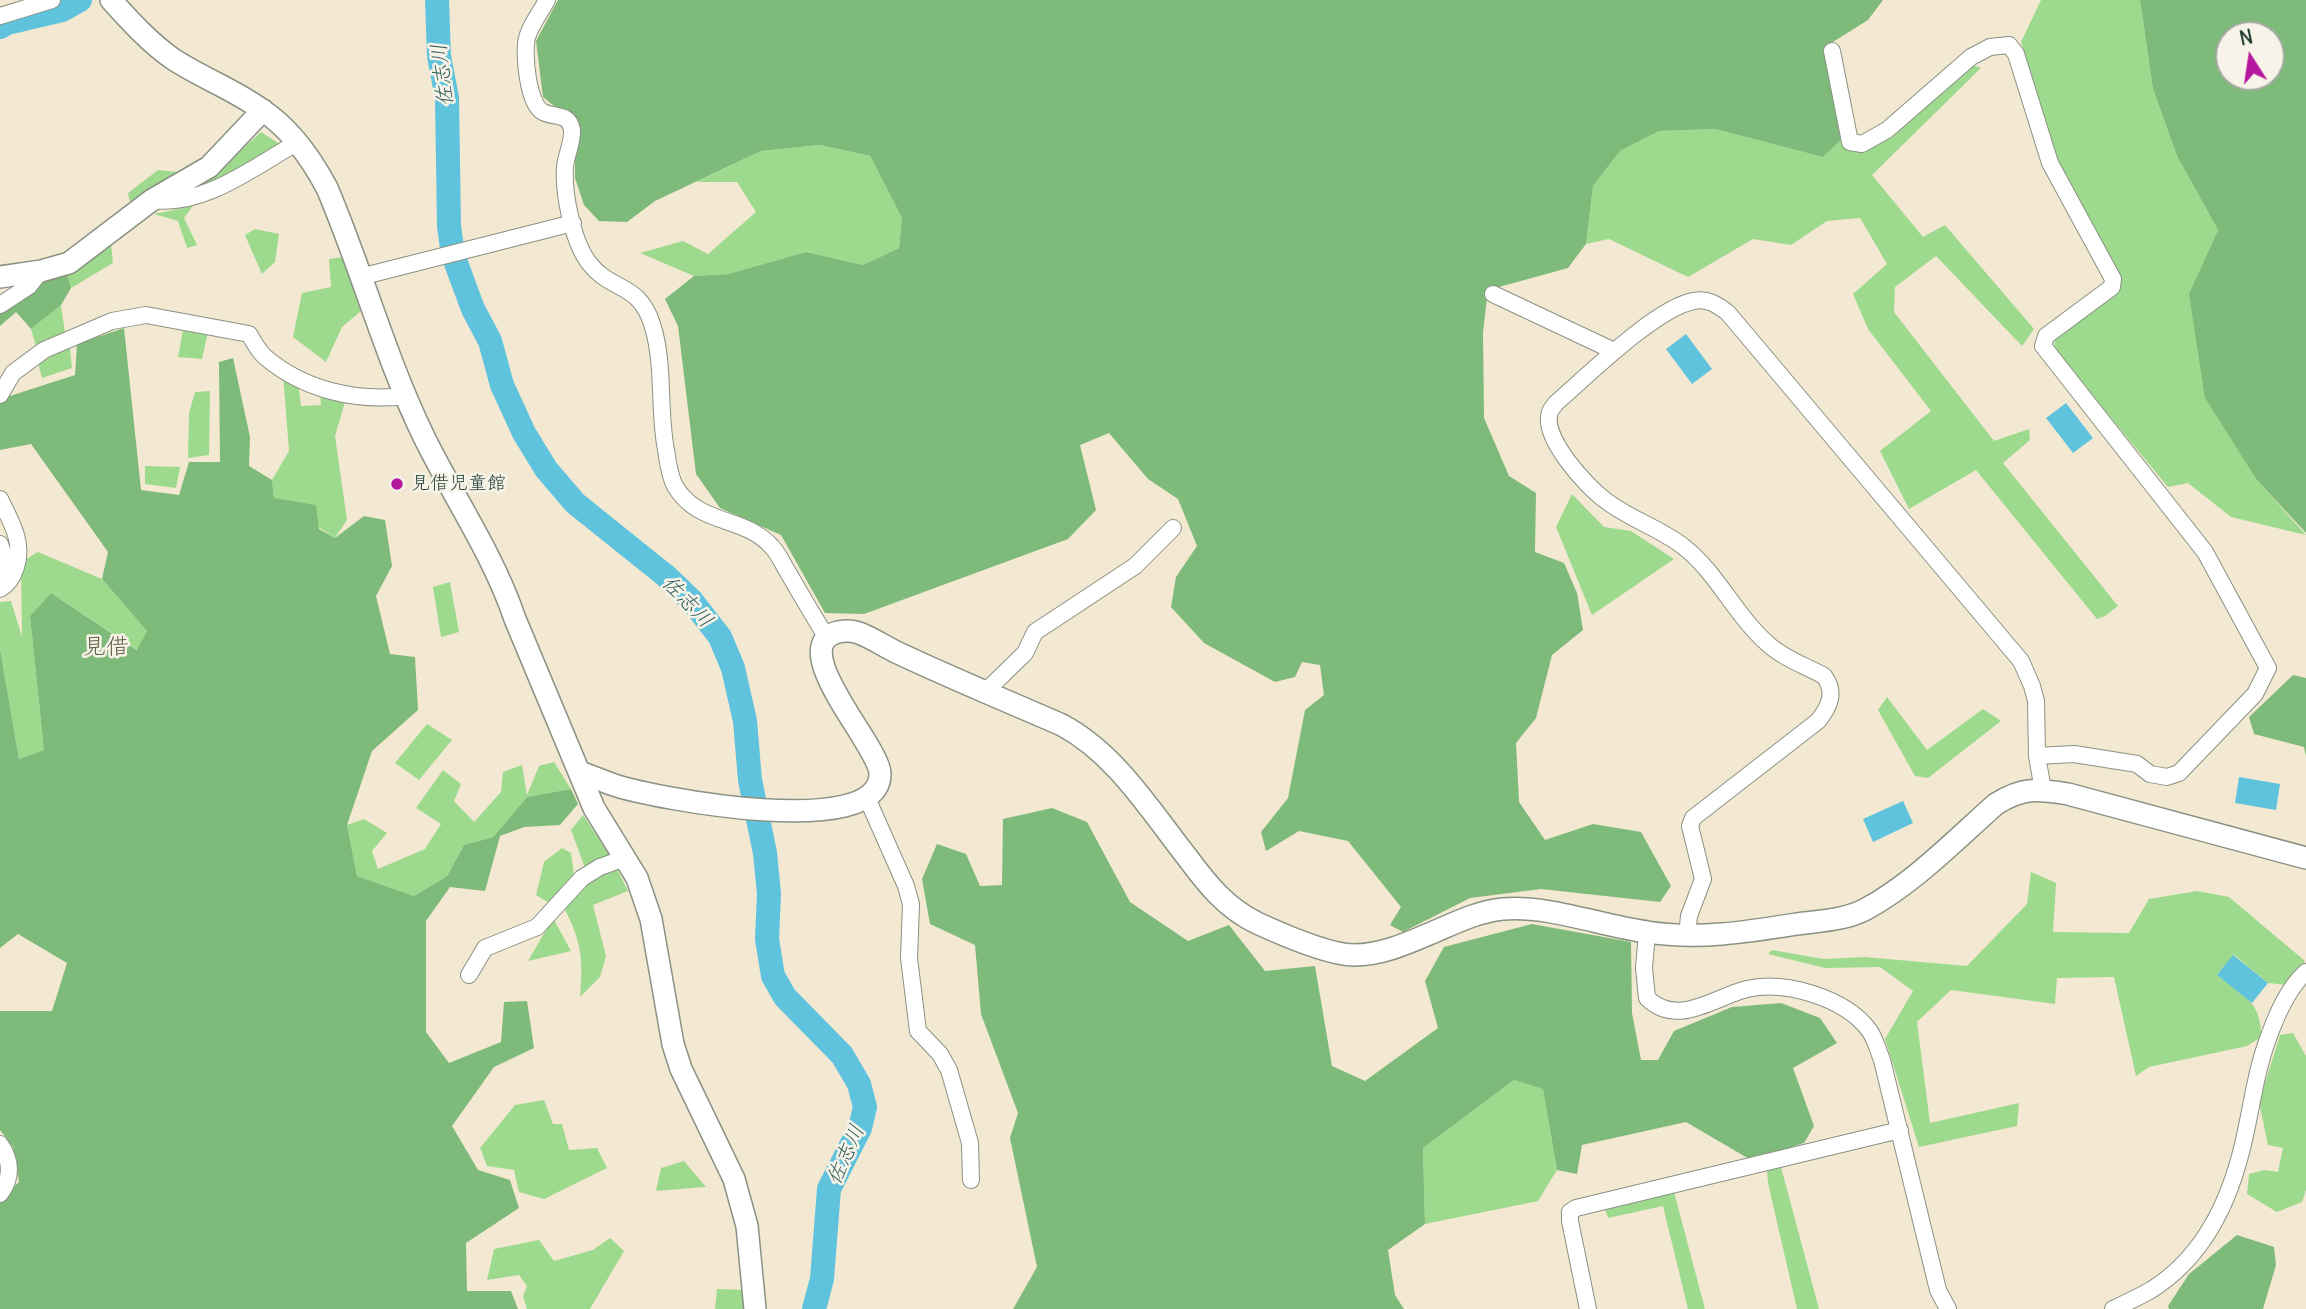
<!DOCTYPE html>
<html>
<head>
<meta charset="utf-8">
<style>
	body { margin:0 }
	#map { position:relative; width:2306px; height:1309px; overflow:hidden; background:#f3e8d2; font-family:Delius,sans-serif }
	canvas { display:block }
	.north { position:absolute; left:2215px; top:21px; width:70px; height:70px; box-sizing:border-box; background:#f7f3e8; border:2px solid #a1aaa0; border-radius:50%; rotate:348deg; font-size:19px; font-weight:700; line-height:28px; text-align:center; color:#1f3d34 }
	.north::after { content:''; display:block; margin:auto; width:24px; height:32px; background:#b5179e; clip-path:polygon(50% 0,100% 100%,50% 72%,0 100%) }
</style>
</head>
<body>
<div id="map">
<canvas width="2306" height="1309"></canvas>
<div class="north">N</div>
</div>
<script>
const ctx = document.querySelector('canvas').getContext('2d');
ctx.lineJoin = 'round';
function paint(path, color) {
  ctx.fillStyle = color;
  ctx.fill(path, 'evenodd');
}
function strokePath(path, color, width, dash) {
  ctx.strokeStyle = color;
  ctx.lineWidth = width;
  ctx.lineCap = dash ? 'butt' : 'round';
  ctx.setLineDash(dash || []);
  ctx.stroke(path);
}
function write(font, color, halo, rows, align = 'center') {
  ctx.font = font + ' Delius,"Klee One",sans-serif';
  ctx.lineWidth = 5;
  ctx.setLineDash([]);
  ctx.textBaseline = 'middle';
  ctx.strokeStyle = halo;
  ctx.fillStyle = color;
  for (const [text, x, y, turn = 0] of rows) {
    ctx.save();
    ctx.translate(x, y);
    ctx.rotate((+turn || 0) * Math.PI / 180);
    ctx.textAlign = isNaN(turn) ? turn : align;
    if (halo) ctx.strokeText(text, 0, 0);
    ctx.fillText(text, 0, 0);
    ctx.restore();
  }
}
paint(new Path2D(`
	M2041,0H2140L2153,89L2177,156L2218,230L2189,295L2257,480L2306,535L2231,517L2188,483L2168,487L2054,349L2055,339L2121,284L2058,161L2021,42Z
	M1970,64L1981,68L1872,175L1923,237L1945,225L2034,329L2022,346L1936,256L1895,287L1894,312L1994,441L2029,429L2030,440L2003,463L2118,606L2105,616L2097,619L1976,470L1909,509L1880,451L1931,411L1868,329L1853,294L1887,264L1860,218L1827,221L1791,245L1753,239L1688,277L1609,239L1586,244L1593,186L1620,151L1659,131L1715,129L1823,157L1842,139L1877,145Z
	M261,132L281,145L214,183L189,189L214,175Z
	M820,145L870,156L902,218L899,248L863,265L806,252L728,274L694,276L640,253L683,241L708,254L756,212L737,182H696L761,151Z
	M158,170L178,172L130,203L128,193Z
	M193,206L184,218L197,245L187,248L178,221L154,214Z
	M255,229L279,234L275,262L262,274L245,235Z
	M111,244L113,263L71,288L67,274Z
	M343,257L361,311L342,327L326,362L293,337L302,293L331,287L329,259Z
	M61,305L65,333L36,346L31,329Z
	M183,330L208,332L202,359L178,357Z
	M70,347L72,368L42,378L38,363Z
	M283,375L298,382L301,406L321,405L320,393L345,402L335,436L347,520L335,538L274,498L272,480L289,451Z
	M210,391L209,455L188,458L189,413L195,392Z
	M145,466L180,467L176,488L145,484Z
	M1572,494L1604,527L1631,531L1674,559L1592,615L1556,527Z
	M38,552L102,579L147,631L138,650L51,593L30,616L44,750L19,759L0,649V602L11,601L22,637L21,562Z
	M450,582L459,632L441,637L433,587Z
	M1887,697L1927,750L1983,709L2001,721L1928,778L1915,776L1878,710Z
	M427,724L452,740L419,780L395,763Z
	M554,762L571,789L527,797L493,837L464,845L447,876L414,896L357,876L347,825L364,819L387,833L372,851L378,869L425,849L441,824L416,808L443,770L461,784L454,801L474,822L501,792L503,772L522,765L527,795L539,766Z
	M583,815L610,856L585,868L571,830Z
	M562,848L571,853L574,875L549,903L536,895L544,862Z
	M617,869L628,891L593,905L606,956L600,977L580,997C583,959 582,942 564,908L581,884Z
	M2031,872L2056,883L2053,932L2129,933L2149,899L2197,891L2229,897L2305,961L2288,985L2268,983L2234,955L2217,975C2242,994 2262,1002 2261,1037L2247,1046L2149,1067L2136,1076L2114,977L2057,978L2055,1004L1951,990L1917,1022L1930,1123L2019,1103L2017,1126L1919,1147L1885,1039L1913,991L1880,967L1825,968L1768,954L1772,950L1824,959L1865,957L1967,966L2027,904Z
	M553,918L571,951L528,961Z
	M2293,1033L2306,1056V1190L2302,1202L2277,1212L2247,1194L2249,1174L2264,1170L2278,1172L2283,1148L2268,1145L2259,1102L2280,1035Z
	M1514,1080L1543,1088L1557,1170L1538,1201L1425,1224L1423,1148Z
	M544,1100L553,1124H562L569,1150L597,1148L607,1168L544,1199L519,1192L514,1170L487,1166L480,1148L515,1105Z
	M684,1161L706,1187L656,1191L661,1168Z
	M1781,1167L1819,1309H1797L1768,1183L1767,1170Z
	M1674,1192L1705,1309H1688L1663,1206L1608,1218L1604,1207Z
	M610,1238L624,1251L590,1309H527L523,1296L527,1286L519,1275L487,1280L494,1249L539,1240L554,1261L593,1250Z
	M717,1289L748,1290L749,1309H715Z`), '#9eda8e');
paint(new Path2D(`
	M558,0H1883L1868,20L1828,45L1842,139L1823,157L1715,129L1659,131L1620,151L1593,186L1586,244L1568,268L1488,290L1483,332L1484,418L1509,476L1536,493L1535,552L1564,563L1577,593L1583,630L1552,655L1536,718L1516,743L1519,802L1545,840L1593,824L1641,832L1671,886L1660,902L1541,889L1470,898L1403,932L1390,925L1401,907L1348,841L1299,831L1266,851L1261,832L1288,798L1305,710L1324,695L1320,665L1302,662L1295,677L1275,682L1204,643L1171,607L1176,577L1197,546L1178,499L1148,479L1109,433L1080,445L1096,510L1068,539L864,614L825,613L781,535L720,508L696,474L678,326L665,299L694,276L728,274L806,252L863,265L899,248L902,218L870,156L820,145L761,151L655,201L627,222L599,221L584,205L575,178V123L543,97L536,41Z
	M2140,0H2306V533L2257,480L2205,398L2189,294L2218,230L2177,156L2153,89ZM2229,35H2271V77H2229Z
	M67,274L71,288L61,305L31,329L16,312L0,326V296L14,285Z
	M124,328L141,490L179,495L189,462H220L219,362L233,358L250,437L249,466L272,480L274,498L316,505L319,529L335,538L364,516L385,520L392,566L376,596L390,654L415,657L418,710L372,751L347,825L357,876L414,896L447,876L464,845L493,837L527,797L571,789L578,804L560,825L524,827L500,836L485,891L450,887L426,921V1032L449,1063L501,1042L504,1002L527,1001L534,1048L494,1067L452,1126L478,1170L510,1180L519,1208L466,1243L467,1291H511L518,1309H0V1198L19,1182L13,1147L0,1130V1011H52L67,963L18,934L0,948V649L19,759L44,750L30,616L51,593L137,650L147,631L102,579L108,552L31,444L0,450V379L10,396L75,375L77,344Z
	M2293,675L2306,678V756L2304,747L2254,734L2249,717Z
	M1052,808L1087,822L1130,902L1188,941L1229,925L1265,971L1315,966L1332,1066L1365,1081L1438,1028L1425,981L1444,947L1532,924L1631,942L1632,1013L1641,1060H1658L1674,1031L1732,1007L1781,1003L1820,1018L1837,1043L1793,1068L1814,1126L1804,1143L1751,1160L1686,1122L1582,1145L1577,1174L1557,1170L1543,1089L1514,1080L1423,1148L1425,1224L1388,1250L1395,1295L1404,1309H1013L1037,1267L1010,1138L1018,1113L981,1014L975,945L930,924L922,879L937,844L966,854L980,886L1002,885L1003,819Z
	M2237,1235L2274,1247L2276,1265L2263,1309H2169L2168,1306L2189,1274Z`), '#7eba79');
paint(new Path2D(`
	M1686,334L1712,369L1692,384L1666,349Z
	M2066,403L2093,438L2073,453L2046,418Z
	M2239,777L2280,784L2276,810L2235,803Z
	M1903,801L1913,823L1873,842L1863,819Z
	M2233,955L2268,983L2252,1003L2217,975Z`), '#60c3de');
strokePath(new Path2D(`
	M437,0L439,56L447,98L449,226L453,255L473,309L490,341L502,385L524,433L546,469L575,503L666,576L692,601L720,637L733,668L745,721L750,780L765,853L769,894L767,939L773,976L785,997L842,1055L859,1084L865,1107L860,1128L829,1189L822,1279L814,1309
	M0,27L7,23L62,10L80,0`), '#60c3de', 24);
const street = new Path2D(`
	M547,0C541,12 530,25 527,38C523,53 528,105 543,112C554,118 569,112 572,130C573,142 566,155 565,167C563,194 573,242 589,263C611,292 639,282 652,324C665,364 658,409 666,450C668,462 669,475 675,486C698,526 744,515 772,547C779,554 783,565 789,574C801,595 814,617 827,638
	M0,16L52,0
	M1832,51L1850,142L1862,144L1887,130L1971,57L1990,47L2009,45L2016,54L2050,163L2113,279L2112,287L2046,336L2043,346L2205,552L2268,668L2255,694L2179,773L2167,777L2150,774L2137,764L2074,754L2037,756
	M152,200C204,207 254,167 298,142
	M360,277L573,223
	M1493,294L1614,351
	M0,305L29,286L41,271
	M0,395L13,373L44,350L112,321L146,315L249,334C253,341 258,350 264,356C303,390 356,402 406,396
	M0,499C11,522 24,542 16,567C13,577 9,584 0,589
	M0,544L6,562L7,583
	M985,692L1025,653L1035,632L1135,566L1173,528
	M867,798L906,886L911,904L909,958L918,1031L940,1054L949,1070L970,1143L971,1180
	M1647,932L1644,968L1647,998C1678,1028 1714,997 1747,989C1785,980 1845,998 1869,1030C1875,1038 1878,1050 1882,1060L1938,1290L1948,1309
	M1687,936L1689,916L1703,879L1690,826L1693,818L1818,721C1830,706 1836,692 1824,676C1806,666 1783,658 1768,644C1735,615 1718,574 1684,547C1660,528 1629,519 1605,500C1586,486 1541,437 1550,412C1551,409 1554,406 1556,403C1586,377 1657,307 1694,301C1707,298 1718,305 1728,313L2021,661L2032,686L2036,701L2037,756L2043,790
	M469,975L485,948L537,927L582,878L600,867L625,858
	M0,1144C12,1161 12,1178 0,1194
	M1588,1309L1570,1221V1212L1576,1208L1900,1130
	M2113,1309C2126,1303 2139,1297 2151,1290C2199,1260 2226,1209 2240,1156C2251,1116 2254,1075 2269,1036C2277,1014 2288,988 2306,972`);
const secondary = new Path2D(`
	M111,0C130,21 150,43 173,59C202,78 235,90 262,110C291,129 311,158 327,188C362,270 385,357 424,437C454,498 493,554 515,619L594,808L637,878L651,919L673,1044L681,1069L734,1179L747,1226L755,1309
	M0,277L41,271L69,263L152,200L209,167L263,110
	M580,772C591,776 603,781 614,785C653,798 883,842 880,773C878,744 784,646 838,632C844,630 854,631 859,633C872,638 884,646 896,652C951,678 1007,701 1062,725C1116,754 1150,810 1187,857C1207,884 1226,908 1257,923C1281,934 1328,955 1354,955C1383,955 1410,942 1436,931C1457,922 1480,911 1503,909C1548,905 1602,926 1647,932C1698,940 1747,932 1797,924C1820,921 1846,920 1866,909C1914,883 1955,840 1996,804C2023,787 2037,789 2068,794L2306,858`);
strokePath(street, '#899283', 18);
strokePath(secondary, '#899283', 24);
strokePath(street, '#fff', 16);
strokePath(secondary, '#fff', 21);
for (const [x, y, r, color] of [
	[397,484,7,"#b5179e"]
]) {
  const dot = new Path2D();
  dot.arc(x, y, r, 0, 2 * Math.PI);
  ctx.fillStyle = color;
  ctx.fill(dot);
  strokePath(dot, '#f7f3e8', 2.5);
}
write('19px', '#1f3d34', '#f7f3e8', [
	["見借児童館",411,484]
], 'left');
write('italic 21px', '#2f5e5e', '#f7f3e8', [
	["佐志川",443,75,-97],
	["佐志川",687,602,46],
	["佐志川",846,1155,-66]
]);
write('23px', '#60634b', '#f7f3e8', [
	["見借",106,647]
]);
</script>
</body>
</html>
